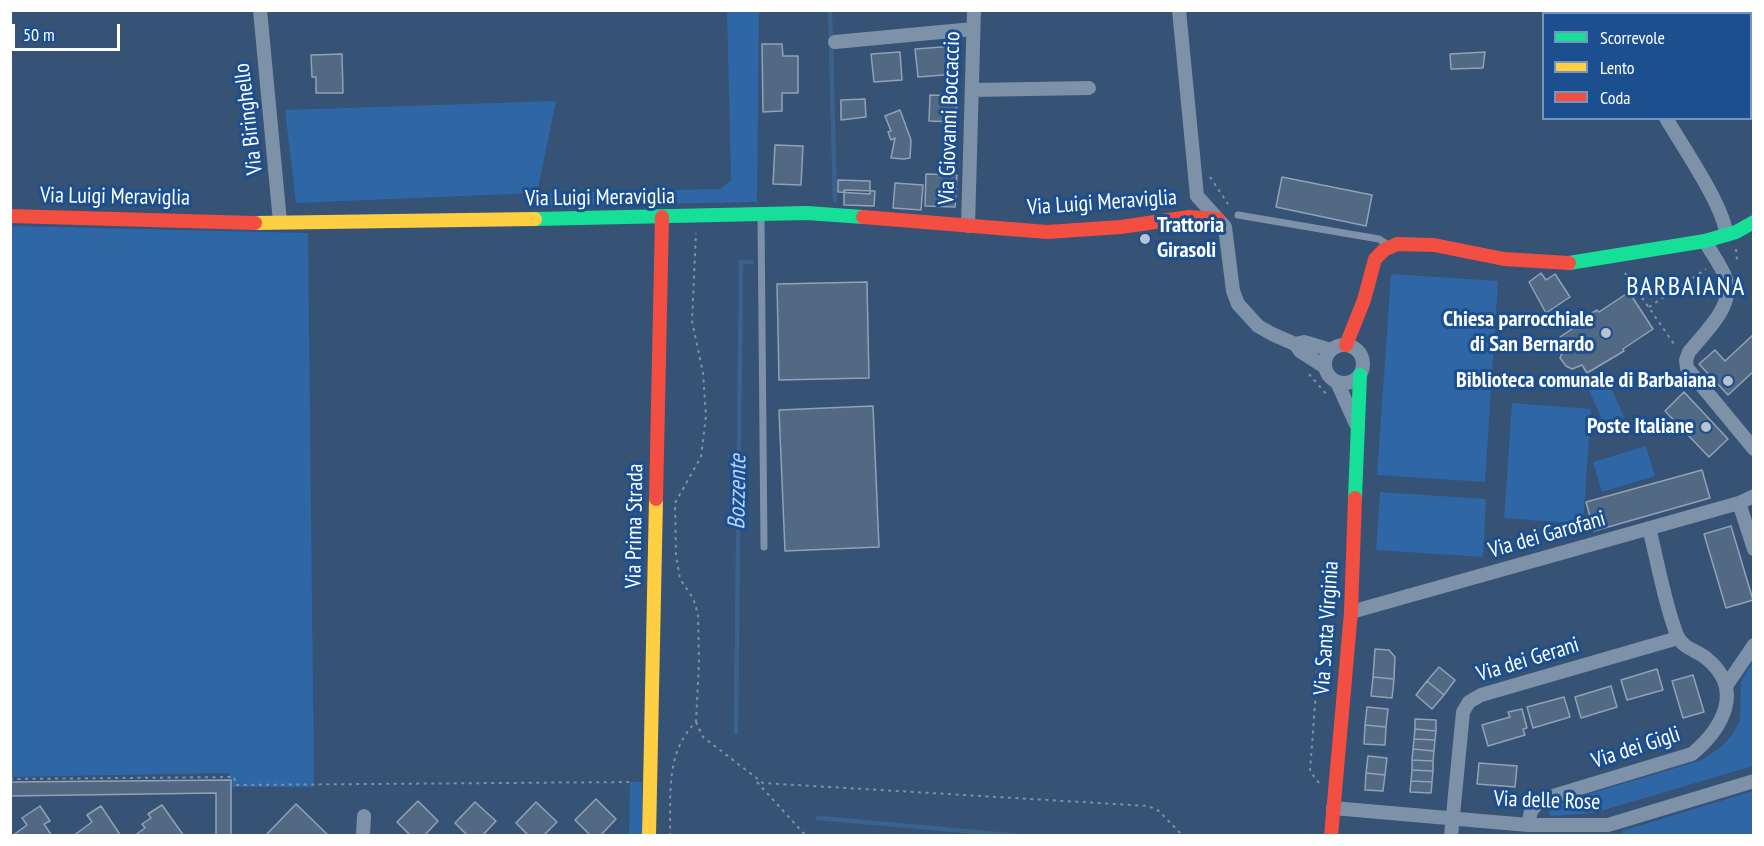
<!DOCTYPE html>
<html>
<head>
<meta charset="utf-8">
<style>
	body { margin:0 }
	#map { position:relative; width:1764px; height:846px; overflow:hidden; background:#365274; font-family:"PT Sans Narrow",sans-serif }
	canvas { display:block }
	.frame { position:absolute; inset:0; border:12px solid #fff; pointer-events:none }
	.legend { position:absolute; left:1542px; top:12px; width:210px; height:108px; box-sizing:border-box; background:#1b4f8f; border:2px solid #7695bc; margin:0; padding:8px 10px; list-style:none; font-size:18px; color:#fff }
	.legend li { display:flex; align-items:center; gap:12px; height:30px }
	.legend b { width:30px; border:2px solid #7695bc }
	.scale { position:absolute; left:12px; top:24px; width:108px; height:27px; box-sizing:border-box; border:3px solid #fff; border-top:0; padding-left:8px; font-size:18px; line-height:21px; white-space:nowrap; color:#fff; -webkit-text-stroke:4px #1b4f8f; paint-order:stroke }
</style>
</head>
<body>
<div id="map">
<canvas width="1764" height="846"></canvas>
<div class="frame"></div>
<ul class="legend">
<li><b style="height:8px;background:#16e098"></b>Scorrevole</li>
<li><b style="height:8px;background:#ffcf43"></b>Lento</li>
<li><b style="height:8px;background:#f24e42"></b>Coda</li>
</ul>
<div class="scale">50 m</div>
</div>
<script>
const ctx = document.querySelector('canvas').getContext('2d');
ctx.lineJoin = 'round';
function paint(path, color) {
  ctx.fillStyle = color;
  ctx.fill(path, 'evenodd');
}
function strokePath(path, color, width, dash) {
  ctx.strokeStyle = color;
  ctx.lineWidth = width;
  ctx.lineCap = dash ? 'butt' : 'round';
  ctx.setLineDash(dash || []);
  ctx.stroke(path);
}
function write(font, color, halo, rows, align = 'center') {
  ctx.font = font + ' "PT Sans Narrow",sans-serif';
  ctx.lineWidth = 6;
  ctx.setLineDash([]);
  ctx.textBaseline = 'middle';
  ctx.strokeStyle = halo;
  ctx.fillStyle = color;
  for (const [text, x, y, turn = 0] of rows) {
    ctx.save();
    ctx.translate(x, y);
    ctx.rotate((+turn || 0) * Math.PI / 180);
    ctx.textAlign = isNaN(turn) ? turn : align;
    if (halo) ctx.strokeText(text, 0, 0);
    ctx.fillText(text, 0, 0);
    ctx.restore();
  }
}
paint(new Path2D(`
	M727,11H759L757,202L535,206L536,193L296,203L285,110L556,101L537,193L720,189L731,180Z
	M11,226L308,233L314,787H231L229,773L11,777Z
	M1391,274L1498,281L1485,482L1377,475Z
	M1608,381L1624,417L1605,426L1589,390Z
	M1512,403L1591,409L1583,524L1504,518Z
	M1646,446L1655,476L1602,492L1593,462Z
	M1380,492L1486,499L1483,557L1376,550Z
	M1753,661V766L1594,813L1550,816L1548,806L1702,760L1721,747L1733,734L1740,720L1741,682Z
	M630,782H642V835L629,836Z
	M1753,791V835H1622V831Z`), '#2f66a5');
strokePath(new Path2D(`
	M830,10L835,200
	M736,732L741,262H752
	M818,818L1020,836`), '#3b618d', 4.5);
const building = new Path2D(`
	M762,44H782L783,56H798V93H782V111L763,112Z
	M955,46L957,74L918,77L915,49Z
	M900,52L902,80L874,82L871,54Z
	M1485,52L1483,68L1451,69L1450,54Z
	M342,54L343,93H316V77H312L311,55Z
	M930,95L957,96L956,122L929,121Z
	M865,99L866,117L841,120V100Z
	M900,110L911,140L910,158L904,159L891,158L895,138L891,140L888,132L891,131L885,116Z
	M775,145L803,146L801,185L773,184Z
	M926,174L957,175L955,207L925,206Z
	M1282,177L1372,195L1366,226L1276,207Z
	M838,180L870,181V194L838,192Z
	M895,183L923,185L921,210L893,208Z
	M844,190L875,191L874,206L844,205Z
	M1541,273L1546,280L1555,274L1570,297L1546,313L1529,282Z
	M867,282L869,378L779,380L777,284Z
	M1629,292L1653,329L1623,349L1624,351L1587,373L1582,365L1572,369L1566,366L1560,358L1565,345L1560,337L1572,329L1569,326L1597,310L1599,312Z
	M1754,334V371L1728,395L1699,364L1715,350L1725,361Z
	M1684,392L1728,439L1709,457L1665,411Z
	M873,406L879,547L785,551L779,410Z
	M1702,470L1710,498L1594,531L1586,502Z
	M1731,526L1753,600L1726,608L1704,534Z
	M1375,649L1389,650L1395,657L1394,679L1373,677Z
	M1439,667L1455,680L1444,695L1427,681Z
	M1657,669L1663,690L1627,700L1621,680Z
	M1693,675L1704,712L1683,718L1672,681Z
	M1373,677L1394,679L1392,698L1371,696Z
	M1427,681L1444,695L1432,709L1416,695Z
	M1611,686L1617,707L1581,718L1575,697Z
	M1564,697L1570,717L1533,728L1527,707Z
	M1367,707L1388,709L1386,727L1365,725Z
	M1522,709L1527,728L1523,729L1525,735L1488,746L1482,725L1510,717L1508,712Z
	M1415,719L1436,720V731L1415,729Z
	M1365,725L1386,727L1385,745L1364,744Z
	M1415,729L1436,731L1435,740L1414,739Z
	M1414,739L1435,740L1434,751L1413,749Z
	M1413,749L1434,751L1433,761L1412,760Z
	M1368,756L1387,758L1385,775L1366,773Z
	M1412,760L1433,761V771L1412,770Z
	M1479,763L1517,766L1515,787L1477,784Z
	M1412,770L1433,771L1432,782L1411,781Z
	M1366,773L1385,775L1383,791L1365,790Z
	M231,780V836H216V793L10,796V782Z
	M1411,781L1432,782L1431,793L1410,792Z
	M596,799L616,819L600,836H591L575,820Z
	M418,801L438,821L424,836H411L397,822Z
	M475,802L496,821L482,836H468L455,823Z
	M536,802L557,822L543,836H529L516,823Z
	M296,804L329,836H265Z
	M162,805L184,836H134L145,828L142,824L151,818L148,814Z
	M40,806L50,821L44,824L52,836H12L27,825L22,818Z
	M101,806L121,836H73L92,822L87,815Z`);
paint(building, '#526984');
strokePath(building, '#92a2b6', 1.5);
strokePath(new Path2D(`
	M1210,177L1228,204
	M1736,249L1737,260
	M1625,273L1676,347
	M1649,307L1706,269
	M1309,374L1327,395
	M696,722L703,737L763,783L1148,806L1159,811L1183,836
	M10,779L234,777L236,785L634,782
	M757,782L806,836
	M1319,783L1310,771L1319,652L1332,638
	M670,836C671,796 665,752 696,722L699,662L698,614L693,598L680,579L676,555L675,503L701,457L706,416L703,373L692,321L696,233`), '#7d92a8', 2, [3, 4.5]);
strokePath(new Path2D(`
	M1238,215L1379,239L1388,245
	M761,216L764,547`), '#7d92a8', 7);
strokePath(new Path2D(`
	M260,10L280,222
	M1179,10L1197,196L1225,227L1233,291L1238,304L1258,326L1272,334L1295,344L1304,342L1331,350
	M1608,10L1609,14
	M835,42L973,29
	M972,90L1089,88
	M1750,95L1754,93
	M1666,118C1681,144 1726,209 1726,235
	M968,226L974,10
	M1705,241C1711,253 1722,266 1726,279C1735,306 1704,333 1689,352L1686,360L1687,368L1754,449
	M1295,344L1300,351L1325,367
	M1325 364a19 19 0 1 1 38 0a19 19 0 1 1-38 0Z
	M1337,382L1356,424
	M1739,503L1754,549
	M1351,612L1739,503L1754,496
	M1726,686L1754,645
	M1333,808L1528,825H1608L1754,781
	M1528,825L1531,811L1540,800L1692,754C1723,728 1745,689 1706,658C1696,650 1682,648 1677,635C1664,602 1658,563 1649,528
	M363,836L364,816
	M1451,836L1463,712L1469,702L1481,695L1678,638`), '#7d92a8', 14);
strokePath(new Path2D(`
	M535,219L807,213L863,217
	M1569,263L1705,241L1736,232L1754,222
	M1355,498L1360,375`), '#16e098', 14);
strokePath(new Path2D(`
	M255,223L535,219
	M649,836L656,499`), '#ffcf43', 14);
strokePath(new Path2D(`
	M10,216L255,223
	M863,217L1047,232L1121,227L1189,217L1218,219
	M1346,345L1364,300L1375,259L1384,250L1397,244L1434,245L1504,259L1569,263
	M656,499L662,217
	M1331,836L1351,612L1355,498`), '#f24e42', 14);
for (const [x, y, r, color] of [
	[1145,239,6,"#b9c2ce"],
	[1606,333,6,"#b9c2ce"],
	[1728,381,6,"#b9c2ce"],
	[1706,427,6,"#b9c2ce"]
]) {
  const dot = new Path2D();
  dot.arc(x, y, r, 0, 2 * Math.PI);
  ctx.fillStyle = color;
  ctx.fill(dot);
  strokePath(dot, '#1b4f8f', 2);
}
write('22px', '#fff', '#1b4f8f', [
	["Via Giovanni Boccaccio",950,118,-88],
	["Via Biringhello",249,119,-97],
	["Via Luigi Meraviglia",115,197,1],
	["Via Luigi Meraviglia",600,198,-1],
	["Via Luigi Meraviglia",1102,203,-4],
	["Via Prima Strada",635,526,-89],
	["Via dei Garofani",1547,535,-16],
	["Via Santa Virginia",1327,628,-86],
	["Via dei Gerani",1528,660,-17],
	["Via dei Gigli",1636,748,-18],
	["Via delle Rose",1547,801,2]
]);
write('bold 22px', '#fff', '#1b4f8f', [
	["Trattoria",1157,226,"left"],
	["Girasoli",1157,251,"left"],
	["Chiesa parrocchiale",1594,320],
	["di San Bernardo",1594,345],
	["Biblioteca comunale di Barbaiana",1716,381],
	["Poste Italiane",1694,427]
], 'right');
write('italic 24px', '#b5d3f5', '#1b4f8f', [
	["Bozzente",738,492,-89]
]);
ctx.letterSpacing = '1.5px';
write('26px', '#fff', '#1b4f8f', [
	["BARBAIANA",1686,288]
]);
ctx.letterSpacing = '0px';
</script>
</body>
</html>
